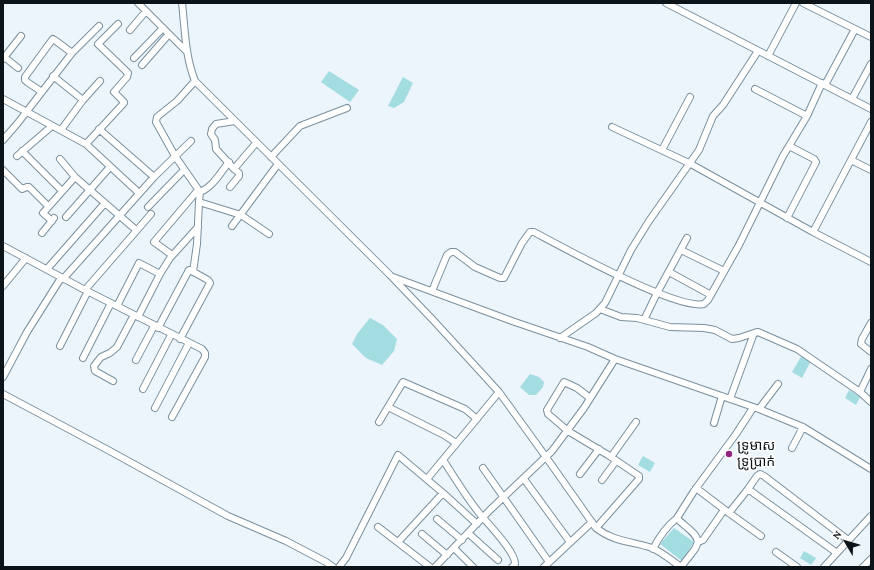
<!DOCTYPE html>
<html>
<head>
<meta charset="utf-8">
<style>
	body { margin:0 }
	#map { position:relative; width:874px; height:570px; overflow:hidden; background:#ecf5fb; font-family:"Crimson Pro",serif }
	canvas { display:block }
	.frame { position:absolute; inset:0; border:4px solid #0c1419; pointer-events:none }
	.north { position:absolute; left:826px; top:522px; width:40px; height:40px; -webkit-text-stroke:3px #fff; paint-order:stroke; rotate:308deg; font-size:11px; font-weight:700; line-height:16px; text-align:center; color:#0c1419 }
	.north::after { content:''; display:block; margin:auto; width:14px; height:18px; background:#0c1419; clip-path:polygon(50% 0,100% 100%,50% 72%,0 100%) }
</style>
</head>
<body>
<div id="map">
<canvas width="874" height="570"></canvas>
<div class="frame"></div>
<div class="north">N</div>
</div>
<script>
const ctx = document.querySelector('canvas').getContext('2d');
ctx.lineJoin = 'round';
function paint(path, color) {
  ctx.fillStyle = color;
  ctx.fill(path, 'evenodd');
}
function strokePath(path, color, width, dash) {
  ctx.strokeStyle = color;
  ctx.lineWidth = width;
  ctx.lineCap = dash ? 'butt' : 'round';
  ctx.setLineDash(dash || []);
  ctx.stroke(path);
}
function write(font, color, halo, rows, align = 'center') {
  ctx.font = font + ' "Crimson Pro","Noto Sans Khmer",serif';
  ctx.lineWidth = 3;
  ctx.setLineDash([]);
  ctx.textBaseline = 'middle';
  ctx.strokeStyle = halo;
  ctx.fillStyle = color;
  for (const [text, x, y, turn = 0] of rows) {
    ctx.save();
    ctx.translate(x, y);
    ctx.rotate((+turn || 0) * Math.PI / 180);
    ctx.textAlign = isNaN(turn) ? turn : align;
    if (halo) ctx.strokeText(text, 0, 0);
    ctx.fillText(text, 0, 0);
    ctx.restore();
  }
}
paint(new Path2D(`
	M329,71L359,90L350,102L321,82Z
	M403,77L413,83L404,102L394,108L388,106Z
	M370,318L383,325L397,339L394,351L382,365L366,358L352,344L357,334Z
	M802,355L811,361L802,378L792,372Z
	M530,374L539,377L544,382L543,387L536,395H529L520,387Z
	M849,390L860,397L856,405L845,398Z
	M643,456L655,463L650,472L638,465Z
	M674,528L694,542L682,561L660,544Z
	M804,551L816,558L811,565L800,558Z`), '#a3dde2');
const minor = new Path2D(`
	M138,3L187,52
	M182,3C185,29 185,56 195,81L390,275L434,321L499,392L546,457L596,528C614,542 631,541 652,548C662,552 672,561 681,567
	M666,3L871,109
	M803,3L871,37
	M130,30L146,11
	M3,56L18,68
	M768,56L796,3
	M134,58L163,28
	M3,59L21,36
	M142,65L169,34
	M53,76L83,100
	M195,81L177,101L157,117L156,122L175,156L200,192L199,202L241,215L269,234
	M825,85L855,29
	M755,89L807,116
	M42,92L27,82L25,80V77L52,40L53,39L56,41L72,53
	M3,99L86,144L139,193
	M852,99L871,64
	M235,121L216,124L212,129L211,134L215,140L216,149L234,169L256,143
	M612,127L689,163L813,232L871,262
	M99,129L154,177
	M61,130L83,100L100,81
	M3,140L17,124L72,53L99,26
	M86,144L124,103V102L114,92L127,77L128,73L98,44L118,24
	M662,150L690,97
	M22,151L62,191
	M17,156L52,126
	M271,157L300,126L347,108
	M60,159L75,177L136,230
	M851,160L871,170
	M3,170L22,189L27,187H29L48,206
	M230,187L239,176V173L234,169
	M200,192C213,187 220,173 229,162
	M148,207L184,170
	M66,217L110,167
	M787,218L816,162L814,159L789,146
	M52,221L43,213L75,177
	M232,226L278,164
	M813,232L871,122
	M42,233L54,218
	M3,246L85,290L202,349L205,353V357L172,417
	M681,250L724,271
	M172,255L154,242L198,190
	M47,269L105,203
	M193,272L197,244L199,202
	M669,272L711,295
	M393,277L512,321L588,347L615,359L759,409L803,427L871,469
	M63,279L154,177L191,141
	M3,286L26,258
	M85,290L151,214
	M432,291L447,255L451,252H455L475,267L500,278H504L522,243L530,232H534C564,248 676,310 704,304L708,300L739,245L783,156L807,116L822,83
	M117,306L139,263L160,274
	M600,309L621,317L637,318L670,327L704,328L715,330L732,339L739,338L754,333
	M138,317L160,274L170,258L198,227
	M644,320L657,293L687,238
	M871,323L862,339L861,344L871,352
	M158,328L189,270H190L208,280L210,283L180,339
	M560,338L596,313L605,303L631,250L649,221L699,150L713,116L723,105L758,51
	M60,346L88,291
	M83,358L111,303
	M136,360L154,326
	M3,377L27,332L61,278
	M113,381L95,371L94,366L101,357L110,353L117,347L134,315
	M143,389L171,335
	M860,392L871,369
	M3,394L108,450L228,516L286,541L326,562L333,567
	M590,398L577,388L564,382L547,410L548,414L568,431L608,455L639,476V479L596,528
	M730,399L754,333L758,332L797,349L860,392L871,402
	M388,407L444,435L456,443
	M155,408L189,343
	M759,409L778,384
	M379,422L403,382L465,409L477,419
	M714,423L722,396
	M792,448L803,427
	M611,457L636,422
	M443,460C455,478 466,497 480,514C488,524 516,552 515,564L512,567
	M483,468L549,562
	M580,474L599,449
	M427,479L499,392
	M524,479L570,542
	M602,480L616,461
	M696,488L729,513L748,489L837,553
	M748,489L757,476L760,474L764,476L848,540
	M729,513L761,536
	M437,519L462,540
	M378,527L430,567
	M468,533L498,560
	M422,534L447,555
	M398,542L443,493
	M698,542L703,540L724,510
	M454,548L473,567
	M653,549C659,537 667,526 677,518
	M776,552L797,567
	M339,567L346,558L398,455L443,493L477,524
	M435,567L490,510L552,451L584,408L615,359
	M544,567L592,522
	M681,567L695,549L698,542C696,531 683,526 677,518L694,491L736,434L753,408
	M824,567L871,516
	M863,567L871,559`);
strokePath(minor, '#7b8f9e', 8);
strokePath(minor, '#fff', 6);
for (const [x, y, r, color] of [
	[729,454,4,"#942484"]
]) {
  const dot = new Path2D();
  dot.arc(x, y, r, 0, 2 * Math.PI);
  ctx.fillStyle = color;
  ctx.fill(dot);
  strokePath(dot, '#fff', 1.5);
}
write('14px', '#0c1419', '#fff', [
	["ទ្រូមាស",737,446],
	["ទ្រូប្រាក់",737,462]
], 'left');
</script>
</body>
</html>
